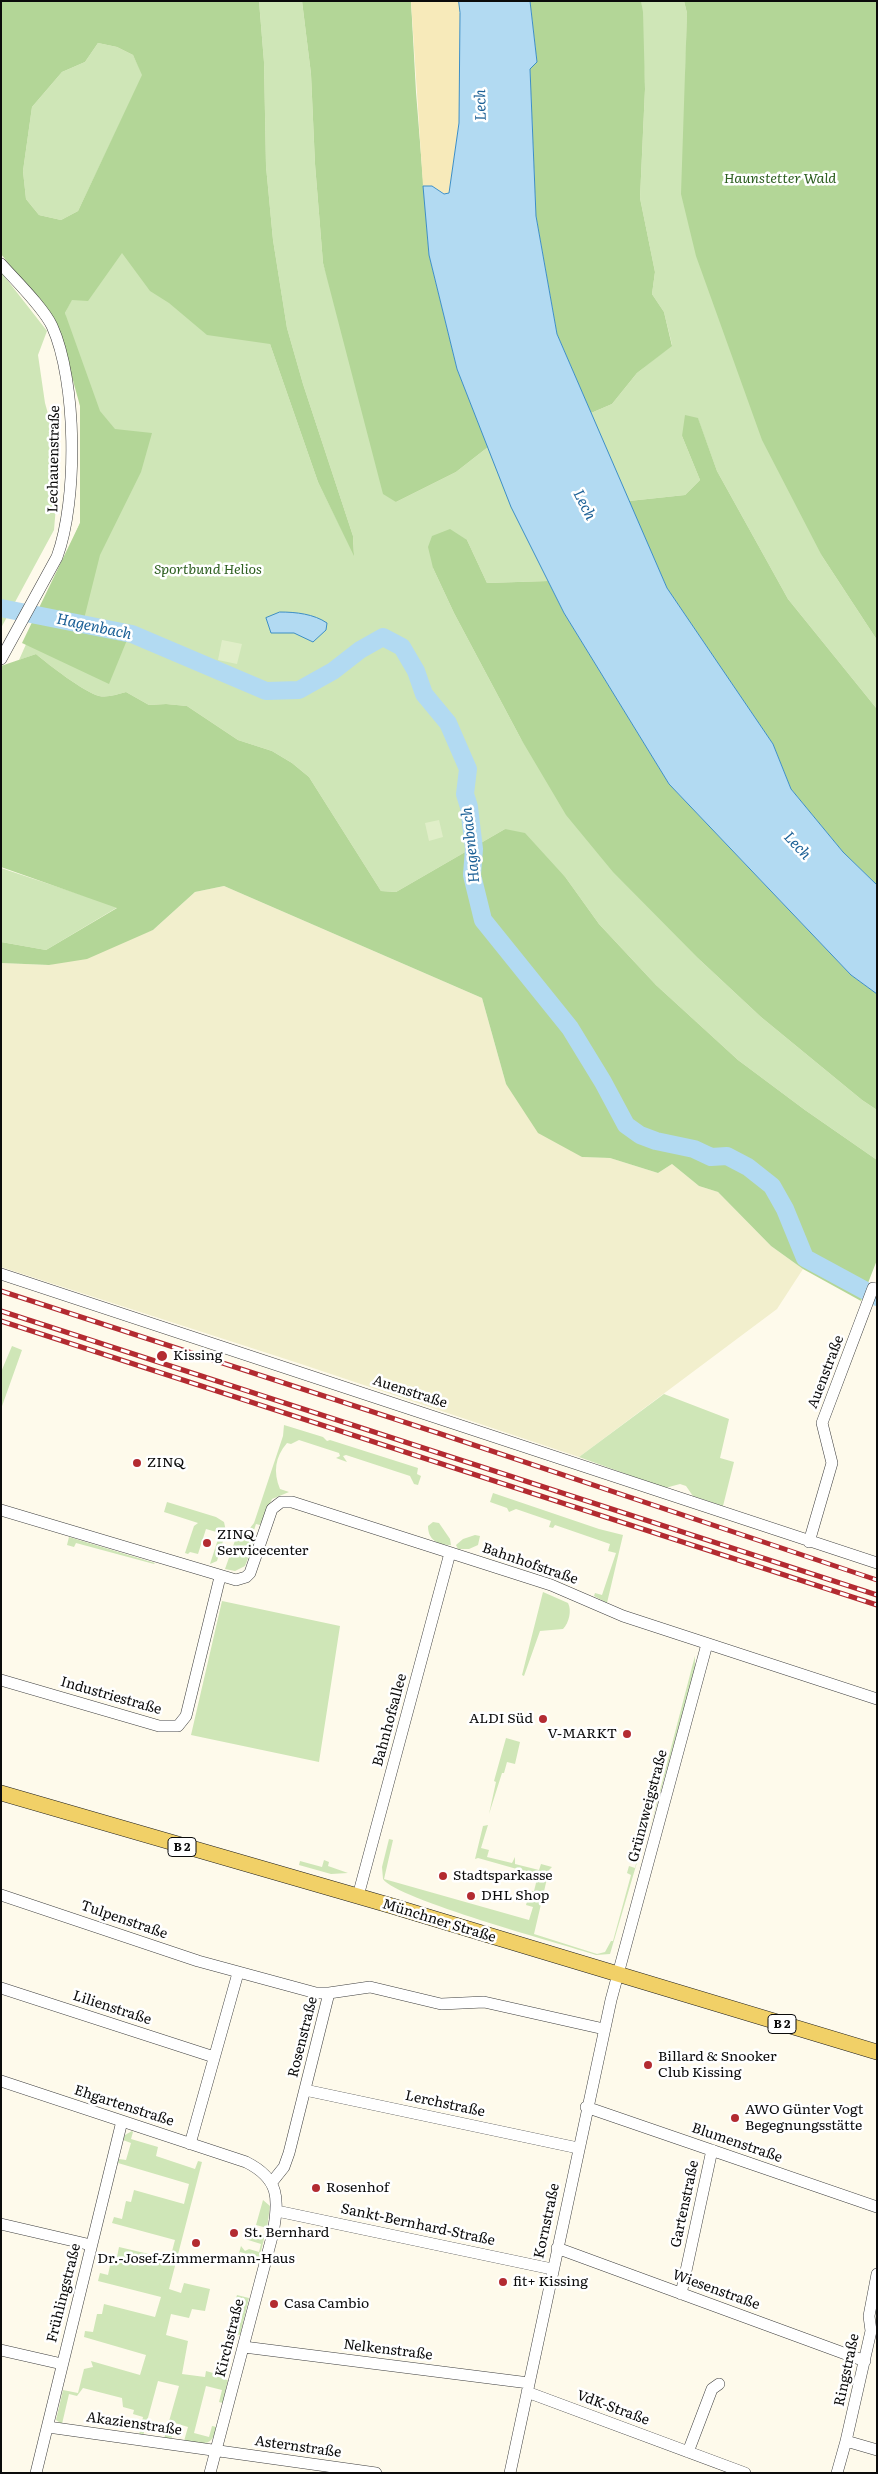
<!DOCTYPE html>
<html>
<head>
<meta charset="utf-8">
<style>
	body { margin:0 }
	#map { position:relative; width:878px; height:2474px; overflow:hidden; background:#fefaeb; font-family:Literata,serif }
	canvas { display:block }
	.frame { position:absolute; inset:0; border:2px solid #0b0b0b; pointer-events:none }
</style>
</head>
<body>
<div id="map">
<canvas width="878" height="2474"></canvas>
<div class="frame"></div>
</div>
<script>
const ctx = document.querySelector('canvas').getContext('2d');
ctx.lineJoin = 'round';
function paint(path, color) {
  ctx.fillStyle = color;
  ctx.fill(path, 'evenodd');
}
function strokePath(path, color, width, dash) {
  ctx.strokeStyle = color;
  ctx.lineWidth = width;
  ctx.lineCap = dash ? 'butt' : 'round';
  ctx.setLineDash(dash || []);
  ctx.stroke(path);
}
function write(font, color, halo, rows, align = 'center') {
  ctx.font = font + ' Literata,serif';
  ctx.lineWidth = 5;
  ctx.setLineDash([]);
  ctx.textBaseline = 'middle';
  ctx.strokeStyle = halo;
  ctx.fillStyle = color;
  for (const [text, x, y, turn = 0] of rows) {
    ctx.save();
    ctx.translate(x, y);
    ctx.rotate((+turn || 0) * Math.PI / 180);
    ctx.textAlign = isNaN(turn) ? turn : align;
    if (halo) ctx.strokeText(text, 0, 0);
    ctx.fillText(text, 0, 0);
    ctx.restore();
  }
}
paint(new Path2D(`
	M224,886L482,998L506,1084L582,1157L610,1158L658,1173L672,1164L699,1186L718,1192L771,1246L803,1269L777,1309L579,1457L298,1363L1,1267V963L49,965L153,930L195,892Z`), '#f2efcd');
paint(new Path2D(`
	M259,1H302L311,74L315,164L323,263L396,502L456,472L488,447L512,507L548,581L487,583L467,540L433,568L454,613L521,739L701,961L761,1017L862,1100L877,1110V1160L805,1110L738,1060L656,985L599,924L566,878L505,829L396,892L381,891L309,777L292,763L272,751L238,740L187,706L166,704L149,705L126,692C117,694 108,698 99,696C84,692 49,665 36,654L19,660L80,523V405L65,313L170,100L270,344L318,482L354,554L353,536L303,384L287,328L273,240L266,166L264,62Z
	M641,1H684L687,13L685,93L822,556L877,640V709L788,599L717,471L698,419L682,436L700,480L685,495L629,501L591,413L612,404L637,373L672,345L664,312L652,294L655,272L640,198L645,89Z
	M98,43L117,47L133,55L143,75L78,211L61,220L39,215L26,199L23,171L32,107L62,72L85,62Z
	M1,272L47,331L38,355L45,403L54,435L56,506L54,530L1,628Z
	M1,868L118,907L46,950L1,942Z
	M12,1346L22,1350L1,1409V1372Z
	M664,1394L729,1419L720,1458L734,1462L723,1506L693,1496L686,1486L680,1484L665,1488L579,1457Z
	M284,1425L323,1437L327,1441L330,1440L418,1468L417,1474L421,1476L418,1485L414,1484L410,1476L346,1455L343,1456L347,1462L336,1458L340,1456L339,1453L299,1440L291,1444L287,1443C275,1457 273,1472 280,1489L289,1492L272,1499L260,1525L256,1524L252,1536L256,1538L245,1566L235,1571L225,1569L238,1532L250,1528L254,1523L283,1436Z
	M493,1493L599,1529L623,1535L607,1603L594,1596L595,1593L602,1595L616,1553L608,1551L610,1544L555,1525L553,1528L549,1527L551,1521L516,1509L509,1512L507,1508L490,1502Z
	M167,1502L216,1517L224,1522L226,1531L217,1561L210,1564L220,1533L206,1529L198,1554L190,1552L188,1554L185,1553L194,1526L198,1523L164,1512Z
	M433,1522L439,1523L450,1539L451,1545C438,1545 428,1540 428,1526Z
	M475,1535L480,1536L478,1545L469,1549H458L456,1545L463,1539Z
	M69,1537L155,1563L154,1564L76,1543L74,1547L67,1545Z
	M543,1592L568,1603C572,1610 569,1623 563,1629L540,1631L524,1676L522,1675Z
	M222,1601L340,1626L319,1762L191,1735Z
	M695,1656V1669L650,1829L692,1667Z
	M506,1738L520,1742L515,1764L507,1762L504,1773H502L489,1814L496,1782L494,1781Z
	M488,1825L481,1848L489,1850L487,1857L512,1863L515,1857V1864L539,1870L541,1864L552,1867L549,1870L534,1934L597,1954L605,1952L611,1941H613L631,1875L627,1873L629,1866L635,1868L641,1844L636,1843L643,1842L610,1954L596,1955C562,1944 396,1899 383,1879L382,1867L389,1839L393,1840L384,1879L529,1920L533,1907L526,1905L530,1891H534L538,1875L478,1858L475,1859L483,1826Z
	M324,1860L329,1862L328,1866L348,1873L331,1874L299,1865L300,1861L322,1867Z
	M132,2131L133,2132L131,2139L158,2147L156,2156L195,2169L198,2161L202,2162L169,2289L181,2293L184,2283L210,2289L205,2311L192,2309L189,2318L171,2314L166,2335L188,2341L182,2374L205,2377L206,2371L227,2377L226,2380H228L223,2403L219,2402L222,2390L206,2386L194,2433L209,2437L212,2426L217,2427C211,2449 204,2443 184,2441L188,2427L175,2423L171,2441L164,2439L179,2386L158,2381L143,2436L139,2435L143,2417L133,2414L134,2410L123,2407L122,2398L83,2388L77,2396L69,2394L62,2424L56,2420L63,2390L78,2393L84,2369L93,2367L91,2361L140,2375L146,2355L84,2337L85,2331L93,2332L97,2314H102L104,2304L155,2317L161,2297L98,2281L100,2273L108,2275L112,2256L117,2257L119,2247L170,2259L175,2240L112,2223L114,2217L122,2219L126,2201L131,2202L134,2190L184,2204L189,2184L118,2163L119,2159L126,2160L131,2143L123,2140L125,2135Z
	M263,2200L270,2206L267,2228L256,2225Z
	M249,2228L265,2235L258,2263L253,2262L255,2256L240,2252L235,2267L241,2246L245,2251L249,2249L259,2252L261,2244L245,2239Z
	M237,2295L249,2298L240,2335L235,2334L236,2331H227Z`), '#cfe6b7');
paint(new Path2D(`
	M1,1H259L264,62L266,166L273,240L287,328L303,384L353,536L354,556L318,482L270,344L207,335L169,303L150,291L122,253L88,301L72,300L65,313L100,411L115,429L152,433L141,472L100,555L81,631L127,640L109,684L22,643L80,523V406L58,326L1,254ZM98,43L117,47L133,55L142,75L78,211L61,220L39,215L26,199L23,171L32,107L62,72L85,62Z
	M302,1H411L416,92L429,255L457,369L488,447L456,472L396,502L383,494L323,263L315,164L311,74Z
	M530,1H641L643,12L645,89L640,198L655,272L652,294L664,312L672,346L637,373L612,404L591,413L557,334L536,216L530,69L537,62Z
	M684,1H877V640L822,556L762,440L696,256L681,194L687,13Z
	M685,415L698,418L717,471L788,599L877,709V885L843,852L791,789L773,744L667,588L629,501L685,495L700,480L682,436Z
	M450,529L467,540L487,583L548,581L564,613L669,784L851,975L877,994V1110L862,1100L761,1017L701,961L613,872L566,815L521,739L454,613L433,568L428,547L432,536Z
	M36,654C49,665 84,692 99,696C108,698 117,694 126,692L149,705L166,704L187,706L238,740L272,751L292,763L309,777L381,891L396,892L505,829L525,833L566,878L599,924L656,985L738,1060L805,1110L877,1160V1260L861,1301L803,1269L771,1246L718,1192L699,1186L672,1164L658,1173L610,1158L582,1157L538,1133L506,1084L482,998L224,886L195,892L153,930L87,959L49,965L1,963V942L46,950L117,908L1,867V666Z`), '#b3d697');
paint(new Path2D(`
	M411,1H459L460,13L459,123L449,193L445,194L432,186H423Z`), '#f7eaba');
paint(new Path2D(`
	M222,640L242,644L237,664L218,660Z
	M439,820L443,837L429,841L425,823Z`), '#e0eec8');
const water = new Path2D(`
	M459,1H530L537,62L530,69L536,216L557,334L667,588L773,744L791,789L843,852L877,885V994L851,975L669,784L564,613L511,507L457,369L429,255L423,186H432L444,194L449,193L459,123L460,13Z
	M280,612C296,612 314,614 327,623L326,630L313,642L294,633H271L266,618Z`);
paint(water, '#b2daf2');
strokePath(water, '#3d8ec6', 1);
strokePath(new Path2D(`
	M1,608L132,634L266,691L299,690L333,671L360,650L383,637L402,647L416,671L424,694L448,723L468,769L465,794L469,807L474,849L472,875L483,920L570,1028L603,1082L626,1125L640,1135L656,1141L694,1149L711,1157L727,1156L748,1167L772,1186L785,1209L805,1258L877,1297`), '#b2daf2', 18);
const minor = new Path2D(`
	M1,264C15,280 43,307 52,326C77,381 78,500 57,557L1,659
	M1,1274L877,1563
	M1,1510L236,1580L246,1577L250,1573L272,1509L281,1502H292L551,1585L623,1616L877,1699
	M809,1542L832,1463L822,1423L873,1288
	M1,1680L159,1726H178L186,1716L220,1577
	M1,1895L198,1961L316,1993H329
	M358,1896L450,1553
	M1,1988L214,2057
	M1,2081L246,2162C280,2179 279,2199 273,2233L210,2473
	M305,2090L578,2148
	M586,2107L877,2207
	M190,2144L238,1973
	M272,2182L284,2167L289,2153L329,1993L370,1987L441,2004L484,2002L604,2029
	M277,2211L552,2269
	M1,2224L91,2245
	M557,2248L865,2361
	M877,2274L869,2316L871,2331L846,2441L877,2450
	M681,2294L712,2150
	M244,2347L529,2383
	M1,2350L62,2364
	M527,2392L745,2473
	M48,2427L376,2473
	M688,2452L712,2389L719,2384
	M36,2473L122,2121
	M510,2473L611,2000L707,1644
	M837,2473L846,2441`);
const major = new Path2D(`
	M1,1793L392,1906L877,2052`);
strokePath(minor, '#3e3e3e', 12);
strokePath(major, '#1c1c1c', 16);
strokePath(minor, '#fff', 11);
strokePath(major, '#f1d067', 15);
const rail = new Path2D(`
	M1,1291L441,1434L877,1580
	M1,1311L877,1595
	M1,1321L877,1605`);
strokePath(rail, '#b32b31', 5);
strokePath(rail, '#fff', 3, [9]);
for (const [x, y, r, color] of [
	[162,1356,6,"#b32b31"],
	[137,1463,5,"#b32b31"],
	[207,1543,5,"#b32b31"],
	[543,1719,5,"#b32b31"],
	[627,1734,5,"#b32b31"],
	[443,1876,5,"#b32b31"],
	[471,1896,5,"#b32b31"],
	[648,2065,5,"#b32b31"],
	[735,2118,5,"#b32b31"],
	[316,2188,5,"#b32b31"],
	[234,2233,5,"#b32b31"],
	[196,2243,5,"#b32b31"],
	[503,2282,5,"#b32b31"],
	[274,2304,5,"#b32b31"]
]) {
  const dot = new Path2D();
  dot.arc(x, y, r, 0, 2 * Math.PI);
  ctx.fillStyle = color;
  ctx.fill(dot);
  strokePath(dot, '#fff', 2);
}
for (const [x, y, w] of [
	[182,1847,28],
	[782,2024,28]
]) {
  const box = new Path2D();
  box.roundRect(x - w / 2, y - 9.5, w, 19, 4);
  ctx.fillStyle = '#fff';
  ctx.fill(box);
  strokePath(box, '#0b0b0b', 1);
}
write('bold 12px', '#0b0b0b', null, [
	["B 2",182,1847],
	["B 2",782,2024]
]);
write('italic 14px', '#2d5f20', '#fff', [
	["Haunstetter Wald",780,179],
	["Sportbund Helios",208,570]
]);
write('14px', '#0b0b0b', '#fff', [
	["Lechauenstraße",54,459,-89],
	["Auenstraße",826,1372,-69],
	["Auenstraße",410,1392,18],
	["Bahnhofstraße",530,1564,19],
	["Industriestraße",111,1696,16],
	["Bahnhofsallee",390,1720,-75],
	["Grünzweigstraße",648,1806,-75],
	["Tulpenstraße",124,1920,19],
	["Münchner Straße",439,1921,17],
	["Lilienstraße",112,2008,18],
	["Rosenstraße",303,2037,-76],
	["Lerchstraße",445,2104,12],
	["Ehgartenstraße",124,2106,18],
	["Blumenstraße",737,2143,19],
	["Gartenstraße",685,2204,-78],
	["Kornstraße",547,2221,-78],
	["Sankt-Bernhard-Straße",418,2225,12],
	["Wiesenstraße",716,2290,20],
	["Frühlingstraße",64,2293,-76],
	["Kirchstraße",230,2338,-76],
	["Nelkenstraße",388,2350,7],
	["Ringstraße",847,2370,-78],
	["VdK-Straße",613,2408,20],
	["Akazienstraße",134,2424,8],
	["Asternstraße",298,2447,8]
]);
write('14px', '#0b0b0b', '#fff', [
	["Kissing",173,1356],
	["ZINQ",147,1463],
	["ZINQ",217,1535],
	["Servicecenter",217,1551],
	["ALDI Süd",533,1719,"right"],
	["V-MARKT",617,1734,"right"],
	["Stadtsparkasse",453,1876],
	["DHL Shop",481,1896],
	["Billard & Snooker",658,2057],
	["Club Kissing",658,2073],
	["AWO Günter Vogt",745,2110],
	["Begegnungsstätte",745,2126],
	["Rosenhof",326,2188],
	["St. Bernhard",244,2233],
	["Dr.-Josef-Zimmermann-Haus",196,2259,"center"],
	["fit+ Kissing",513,2282],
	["Casa Cambio",284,2304]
], 'left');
write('italic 15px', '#1c6096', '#fff', [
	["Lech",481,105,-91],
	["Lech",584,505,63],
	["Hagenbach",94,627,12],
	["Hagenbach",471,845,-96],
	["Lech",797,846,47]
]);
</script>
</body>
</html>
